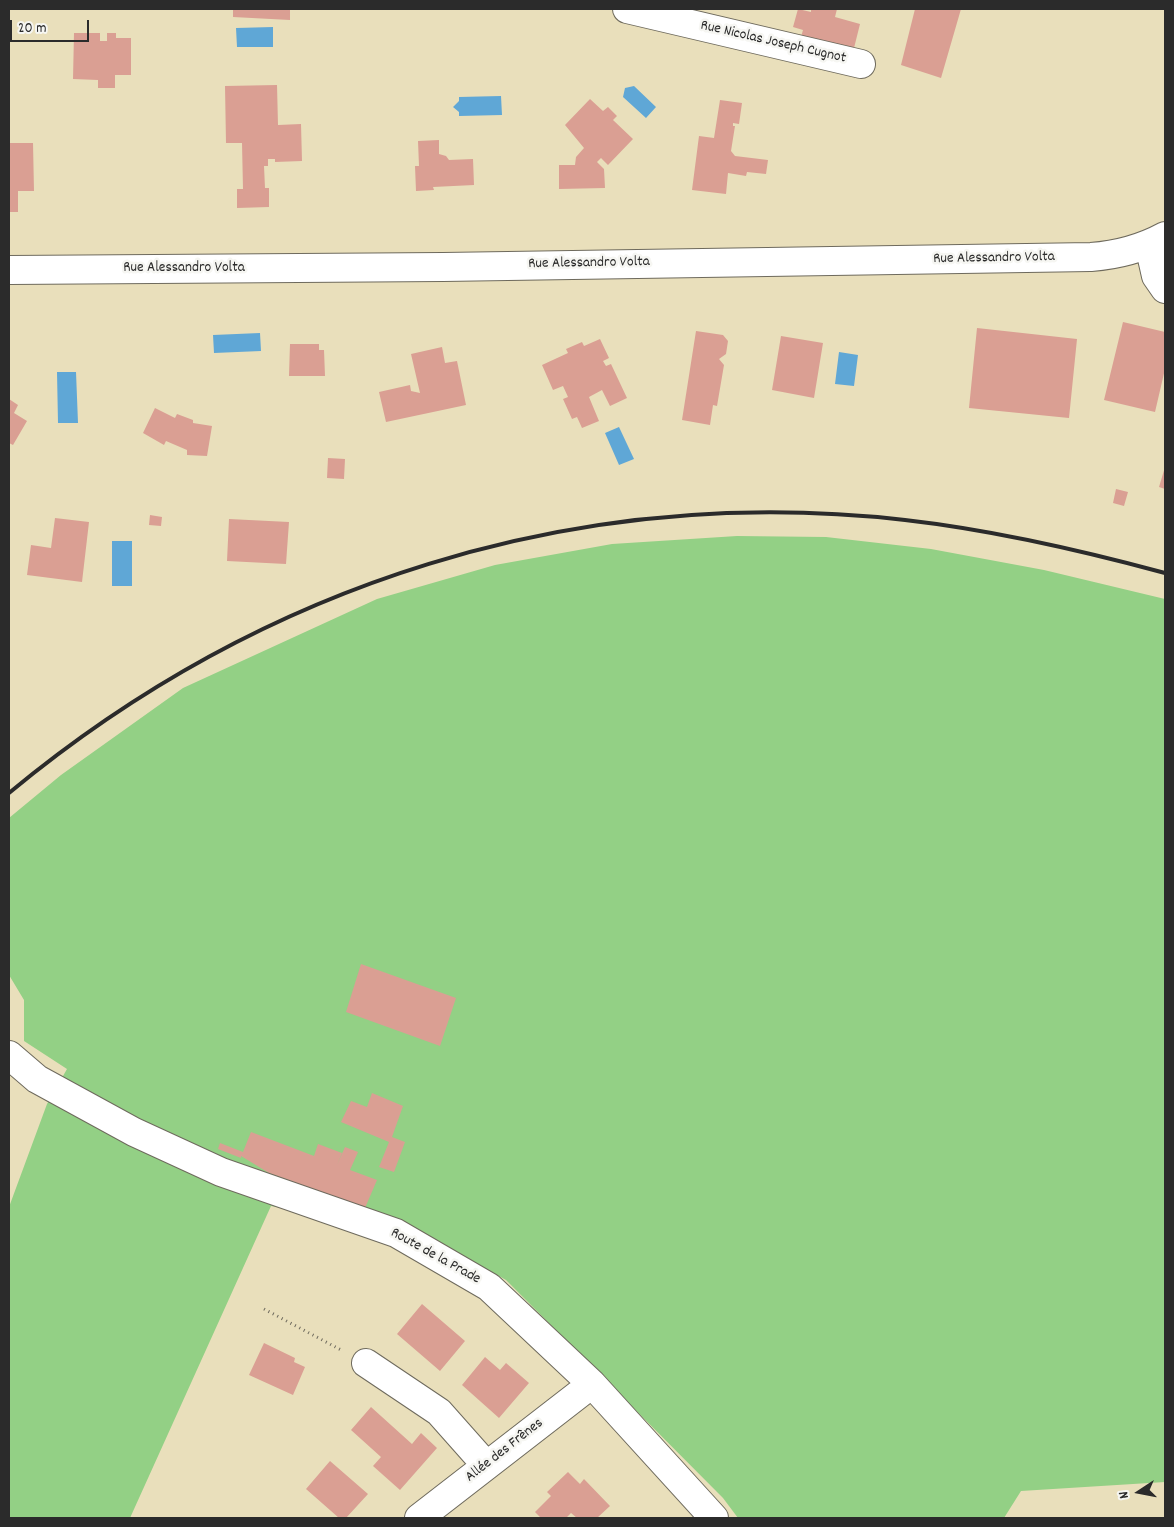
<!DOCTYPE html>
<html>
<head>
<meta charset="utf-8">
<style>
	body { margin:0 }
	#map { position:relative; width:1174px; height:1527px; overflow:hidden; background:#e9dfbb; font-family:Dekko,sans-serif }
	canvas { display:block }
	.frame { position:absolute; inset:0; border:10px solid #2b2b2b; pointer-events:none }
	.north { position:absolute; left:1114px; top:1467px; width:50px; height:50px; -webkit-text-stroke:4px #f6f6f2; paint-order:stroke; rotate:259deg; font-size:14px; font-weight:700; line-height:20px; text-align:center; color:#2b2b2b }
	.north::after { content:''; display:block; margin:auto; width:18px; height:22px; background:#2b2b2b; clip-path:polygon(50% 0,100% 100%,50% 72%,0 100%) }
	.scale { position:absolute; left:10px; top:20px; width:79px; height:22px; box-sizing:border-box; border:2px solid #2b2b2b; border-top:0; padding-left:6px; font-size:15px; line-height:18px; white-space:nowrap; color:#2b2b2b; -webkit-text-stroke:4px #f6f6f2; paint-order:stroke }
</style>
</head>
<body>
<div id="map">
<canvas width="1174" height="1527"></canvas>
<div class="frame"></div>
<div class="north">N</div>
<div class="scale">20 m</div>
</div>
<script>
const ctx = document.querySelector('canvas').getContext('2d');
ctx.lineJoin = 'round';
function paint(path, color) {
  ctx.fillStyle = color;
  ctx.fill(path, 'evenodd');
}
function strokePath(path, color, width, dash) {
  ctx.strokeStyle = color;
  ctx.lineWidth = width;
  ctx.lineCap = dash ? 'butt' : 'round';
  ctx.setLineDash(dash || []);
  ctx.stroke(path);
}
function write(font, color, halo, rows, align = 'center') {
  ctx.font = font + ' Dekko,sans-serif';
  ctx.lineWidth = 5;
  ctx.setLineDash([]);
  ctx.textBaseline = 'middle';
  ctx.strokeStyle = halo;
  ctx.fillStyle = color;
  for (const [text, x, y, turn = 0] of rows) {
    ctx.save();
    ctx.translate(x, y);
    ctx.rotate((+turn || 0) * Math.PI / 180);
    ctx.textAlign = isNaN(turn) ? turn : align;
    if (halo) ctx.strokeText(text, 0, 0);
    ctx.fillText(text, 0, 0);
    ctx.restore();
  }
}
paint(new Path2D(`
	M737,536L826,537L931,549L1044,570L1165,599V1482L1021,1491L1004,1518H738L723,1498L506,1280L427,1236L271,1206L130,1518H9V1207L47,1104L67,1069L24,1041V1000L9,975V818L61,775L183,688L377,599L495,565L612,544Z`), '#93d085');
paint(new Path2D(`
	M273,27V47H237L236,28Z
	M634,86L656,107L646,118L623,97L625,88Z
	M501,96L502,115L459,116V112L453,107L459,101V97Z
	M260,333L261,351L214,353L213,335Z
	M839,352L858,355L854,386L835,384Z
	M57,372H76L78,423H58Z
	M619,427L634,459L619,465L605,433Z
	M112,541H132V586H112Z`), '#5fa7d6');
paint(new Path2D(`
	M233,9H290V20L233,17Z
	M798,9L811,12V9H837L835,17L860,24L853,52L801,37L803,30L793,27Z
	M915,9H961L941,78L901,65Z
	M74,33H100V41H107V33H116V38H131V75H115V88H98V80L73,79Z
	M277,85L278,125L301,124L302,161L275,162V159H268V166H264L265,188H269V207L237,208V189H243L242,143H226L225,86Z
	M590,99L603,111L608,107L617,116L613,120L633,139L608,165L601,158L597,162L604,169L605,188L559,189V165H575L576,157L584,148L565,125Z
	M720,100L742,103L739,124L733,123V126H735L731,151L735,156L768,160L766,174L747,172L746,176L728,173L726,194L692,190L699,136L714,138Z
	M439,140V154L446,156L449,160L473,159L474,185L433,187L434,190L416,191L415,166H419L418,141Z
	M9,143H33L34,191H18V212H9Z
	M1123,322L1165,332V369L1155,412L1104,400Z
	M977,328L1077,339L1069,418L969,408Z
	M696,331L723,335L728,341L726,354L719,359L724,365L717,406L713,405L710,425L682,420Z
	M781,336L823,343L814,398L772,390Z
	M600,339L609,358L603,361L606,366L611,364L627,398L610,406L602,390L589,397L599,421L582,428L577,417L572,419L563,399L568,397L563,386L553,390L542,365L568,353L566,349L582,342L584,346Z
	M290,344H319V350H324L325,376H289Z
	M442,347L445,363L457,361L466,405L386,422L379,392L410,385L411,391L420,393L411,354Z
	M9,399L18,405L14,413L27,421L13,445L9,443Z
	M155,408L175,418L177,414L193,420V423L212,426L207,456L187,455V450L166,441L164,445L143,433Z
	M328,458L345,459L344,479L327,478Z
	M1165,467V489L1159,487Z
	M1116,489L1128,492L1124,506L1113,503Z
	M150,515L162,517L161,526L149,525Z
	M55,518L89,522L82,582L27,575L31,545L51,548Z
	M229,519L289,522L286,564L227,561Z
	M361,964L456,998L440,1046L346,1012Z
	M372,1093L403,1106L392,1137L405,1142L394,1172L379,1167L389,1142L341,1122L351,1101L367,1107Z
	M251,1132L314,1156L318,1144L342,1153L337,1165L345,1147L358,1152L350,1170L377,1180L365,1208L269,1173L241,1156V1158L218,1149L220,1143L243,1152Z
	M422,1304L465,1341L440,1371L397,1334Z
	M264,1343L295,1358L294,1362L305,1367L293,1395L249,1375Z
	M485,1357L500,1370L506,1363L529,1383L499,1418L462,1385Z
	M371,1407L412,1444L421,1433L437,1448L400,1490L373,1466L381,1457L351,1430Z
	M330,1461L368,1494L346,1518H339L306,1489Z
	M568,1472L580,1484L584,1479L610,1506L597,1518H577L571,1513L566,1518H541L535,1512L551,1496L547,1492Z`), '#da9f93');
const minor = new Path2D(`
	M627,9L861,64
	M1149,245L1156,276L1165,289
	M9,270L443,267L1091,257C1118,255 1141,249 1165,236
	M9,1055L37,1079L134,1132L221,1172L396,1233L489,1287L592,1384L714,1518
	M366,1363L439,1412L486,1465
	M419,1518L592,1384`);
strokePath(minor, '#6e6a5d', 30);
strokePath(new Path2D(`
	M264,1309L343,1351`), '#6e6a5d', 3, [1, 4]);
strokePath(minor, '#fff', 28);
strokePath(new Path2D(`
	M9,793C262,583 577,483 905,520C993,530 1080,550 1165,573`), '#2b2b2b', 4);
write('15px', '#2b2b2b', '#f6f6f2', [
	["Rue Nicolas Joseph Cugnot",773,43,13],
	["Rue Alessandro Volta",994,259,-1],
	["Rue Alessandro Volta",589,264,-1],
	["Rue Alessandro Volta",184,269],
	["Route de la Prade",435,1257,29],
	["Allée des Frênes",505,1451,-38]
]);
</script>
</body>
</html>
